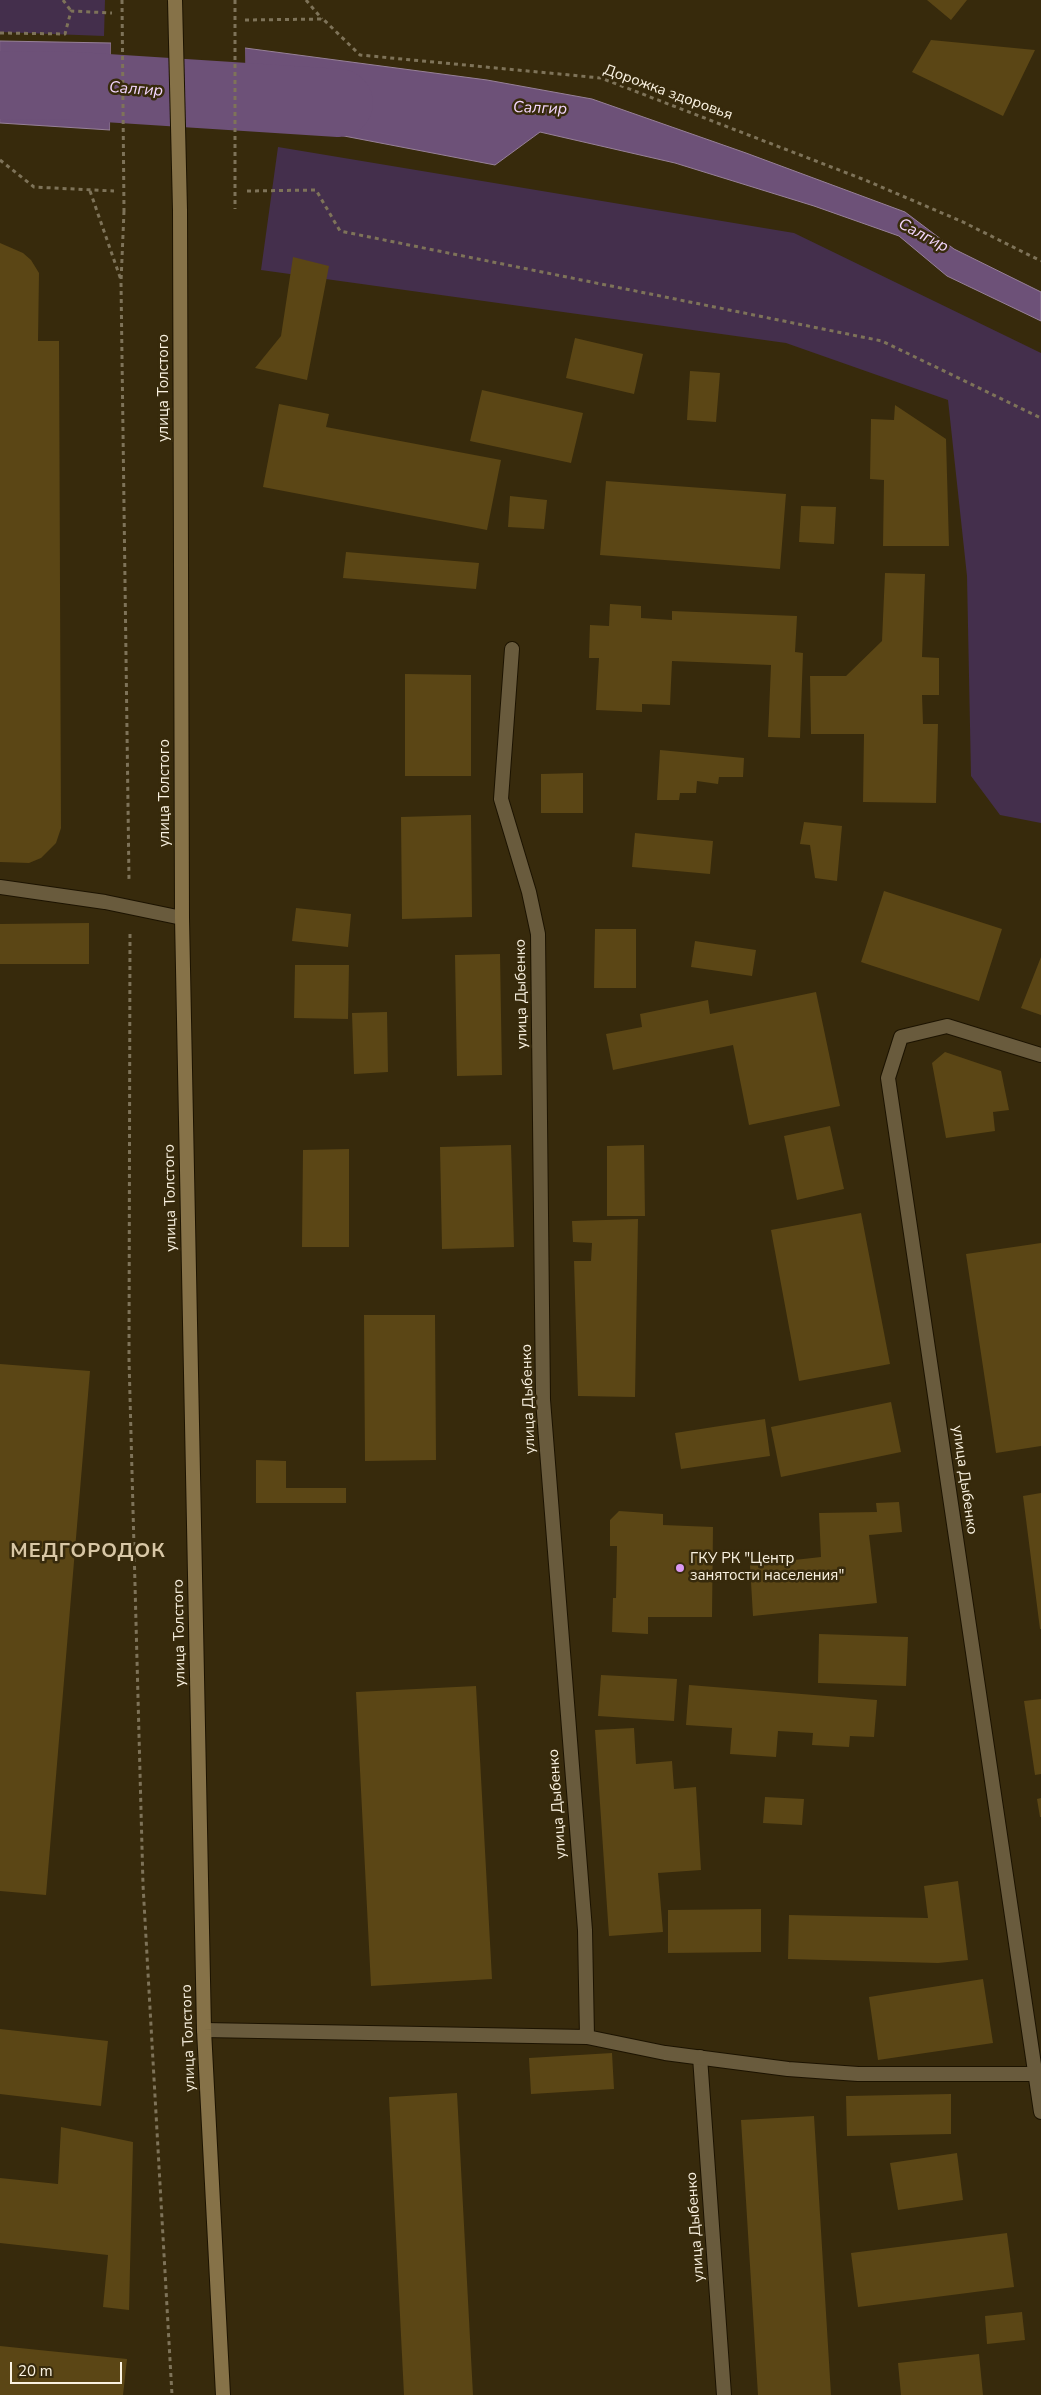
<!DOCTYPE html>
<html>
<head>
<meta charset="utf-8">
<style>
	body { margin:0 }
	#map { position:relative; width:1041px; height:2395px; overflow:hidden; background:#372a0c; font-family:"Nunito Sans",sans-serif }
	canvas { display:block }
	.scale { position:absolute; left:10px; top:2362px; width:112px; height:22px; box-sizing:border-box; border:2px solid #faf2e1; border-top:0; padding-left:6px; font-size:15px; line-height:18px; white-space:nowrap; color:#faf2e1; -webkit-text-stroke:4px #372a0c; paint-order:stroke }
</style>
</head>
<body>
<div id="map">
<canvas width="1041" height="2395"></canvas>
<div class="scale">20 m</div>
</div>
<script>
const ctx = document.querySelector('canvas').getContext('2d');
ctx.lineJoin = 'round';
function paint(path, color) {
  ctx.fillStyle = color;
  ctx.fill(path, 'evenodd');
}
function strokePath(path, color, width, dash) {
  ctx.strokeStyle = color;
  ctx.lineWidth = width;
  ctx.lineCap = dash ? 'butt' : 'round';
  ctx.setLineDash(dash || []);
  ctx.stroke(path);
}
function write(font, color, halo, rows, align = 'center') {
  ctx.font = font + ' "Nunito Sans",sans-serif';
  ctx.lineWidth = 5;
  ctx.setLineDash([]);
  ctx.textBaseline = 'middle';
  ctx.strokeStyle = halo;
  ctx.fillStyle = color;
  for (const [text, x, y, turn = 0] of rows) {
    ctx.save();
    ctx.translate(x, y);
    ctx.rotate((+turn || 0) * Math.PI / 180);
    ctx.textAlign = isNaN(turn) ? turn : align;
    if (halo) ctx.strokeText(text, 0, 0);
    ctx.fillText(text, 0, 0);
    ctx.restore();
  }
}
paint(new Path2D(`
	M0,0H105L104,36L0,32Z
	M278,147L794,233L1041,353V823L1000,815L971,776L967,576L948,400L786,343L261,270Z`), '#442f4c');
const water = new Path2D(`
	M0,41L111,43L110,130L0,123Z
	M245,48L487,80L592,99L746,153L905,212L954,249L1041,292V321L947,276L899,236L814,206L675,163L540,132L495,165L245,117Z`);
paint(water, '#6d5178');
strokePath(water, '#978198', 1);
paint(new Path2D(`
	M111,41L113,43V130L110,132Z
	M245,46L246,120L243,117V48Z`), '#372a0c');
strokePath(new Path2D(`
	M0,85L75,86L339,103`), '#6d5178', 68);
paint(new Path2D(`
	M927,0H967L951,20Z
	M931,40L1035,50L1003,116L912,72Z
	M0,243L23,253L31,260L39,273L38,341H59L61,828L56,843L41,858L29,863L0,862Z
	M293,257L329,266L307,380L255,368L281,336Z
	M575,338L643,354L634,394L566,378Z
	M690,371L720,373L716,422L687,420Z
	M482,390L583,413L571,463L470,441Z
	M279,404L329,414L326,427L501,460L487,530L263,487Z
	M895,405L946,439L949,546H883L884,480L870,479L871,419L894,420Z
	M606,481L786,494L780,569L600,555Z
	M510,496L547,500L544,529L508,527Z
	M801,506L836,507L834,544L799,542Z
	M346,552L479,563L476,589L343,578Z
	M885,573L925,574L922,657L939,658V695H922L923,724H938L936,803L863,802L864,734H811L810,676H846L882,641Z
	M610,604L641,606V618L672,620V611L797,616L795,652L803,653L800,738L768,737L771,665L672,661L670,705L642,704V712L596,710L599,658H589L590,625L609,626Z
	M405,674L471,675V776H405Z
	M660,750L744,758L743,777H719L718,784L697,781L696,793H680L679,800H657Z
	M583,773V813H541V774Z
	M471,815L472,917L402,919L401,817Z
	M804,822L842,826L837,881L815,878L810,845L800,844Z
	M635,833L713,841L710,874L632,867Z
	M884,891L1002,929L979,1001L861,962Z
	M296,908L351,914L348,947L292,941Z
	M89,923V964H0V924Z
	M595,929H636V988H594Z
	M695,941L756,950L752,976L691,967Z
	M500,954L502,1075L457,1076L455,955Z
	M1041,957V1015L1021,1008Z
	M295,965H349L348,1019L294,1018Z
	M816,992L840,1106L749,1125L733,1045L613,1070L606,1034L642,1027L640,1014L708,1000L710,1014Z
	M387,1012L388,1072L354,1074L352,1013Z
	M945,1052L1001,1071L1009,1110L993,1112L995,1131L946,1138L932,1063Z
	M830,1126L844,1189L797,1200L784,1136Z
	M511,1145L514,1247L442,1249L440,1147Z
	M644,1145L645,1216H607V1146Z
	M349,1149V1247H302L303,1150Z
	M861,1213L890,1364L799,1381L771,1230Z
	M638,1219L635,1397L578,1396L574,1261H591L592,1243L573,1242L572,1221Z
	M1041,1243V1446L996,1453L966,1254Z
	M364,1315H435L436,1460L365,1461Z
	M0,1364L90,1371L46,1895L0,1891Z
	M891,1402L901,1452L781,1477L771,1427Z
	M765,1419L770,1456L681,1469L675,1433Z
	M256,1460L286,1461V1488H346V1503H256Z
	M1041,1493V1629H1040L1023,1496Z
	M899,1502L902,1532L869,1535L877,1603L753,1616L750,1565L821,1557L819,1513L877,1512L876,1503Z
	M619,1511L663,1514V1525L713,1527L712,1617H648V1634L612,1632L613,1598H616L617,1546H610V1520Z
	M819,1634L908,1637L906,1686L818,1683Z
	M601,1675L677,1679L674,1721L598,1716Z
	M689,1685L877,1700L874,1737L850,1736L849,1747L812,1745L813,1733L778,1731L776,1757L730,1754L732,1728L686,1725Z
	M476,1686L492,1979L371,1986L356,1692Z
	M1041,1699V1774L1035,1775L1024,1701Z
	M634,1728L636,1764L672,1761L674,1789L696,1787L701,1870L658,1873L663,1932L609,1936L595,1730Z
	M765,1797L804,1799L802,1825L763,1823Z
	M1041,1798V1817H1040L1037,1799Z
	M958,1881L968,1960L938,1963L788,1959L789,1915L928,1918L924,1886Z
	M761,1909V1952L668,1953V1910Z
	M983,1979L993,2043L878,2060L869,1997Z
	M0,2029L108,2041L101,2106L0,2094Z
	M612,2053L614,2089L531,2094L529,2058Z
	M457,2093L473,2395H404L389,2097Z
	M951,2094V2134L847,2136L846,2096Z
	M814,2116L831,2395H758L741,2120Z
	M61,2127L133,2142L129,2310L103,2307L108,2255L0,2243V2178L58,2184Z
	M957,2153L963,2200L898,2210L890,2163Z
	M1007,2233L1014,2287L858,2307L851,2253Z
	M1022,2312L1025,2340L987,2344L985,2316Z
	M0,2346L127,2359L123,2395H0Z
	M979,2354L983,2395H901L898,2363Z`), '#5b4615');
const service = new Path2D(`
	M0,887L105,902L182,918
	M700,2057L724,2395`);
const minor = new Path2D(`
	M512,649L501,799L529,892L538,934L543,1400L585,1930L587,2037
	M1041,1055L947,1026L901,1037L888,1078L1041,2112
	M204,2030L587,2037L665,2053L788,2069L858,2074H1035`);
const secondary = new Path2D(`
	M180,210L182,918L204,2030L223,2395`);
strokePath(service, '#1c1300', 16);
strokePath(minor, '#1c1300', 16);
strokePath(secondary, '#1c1300', 16);
strokePath(new Path2D(`
	M63,0L71,11
	M306,0L322,19
	M245,20L323,19L360,55L601,78L865,180L963,222L1041,261
	M0,33L65,34L71,11L112,13
	M0,160L34,187L114,191
	M90,191L121,280
	M247,191L316,190L340,231L882,341L1041,418
	M124,211L121,282L129,880
	M130,934L129,1359L143,1885L172,2395`), '#7e7359', 3, [4, 4]);
strokePath(service, '#695b3d', 14);
strokePath(minor, '#695b3d', 14);
strokePath(secondary, '#867248', 14);
const secondaryBridge = new Path2D(`
	M175,0L180,210`);
strokePath(secondaryBridge, '#1c1300', 16, []);
strokePath(new Path2D(`
	M122,0L124,211
	M235,0V209`), '#7e7359', 3, [4, 4]);
strokePath(secondaryBridge, '#867248', 14);
for (const [x, y, r, color] of [
	[680,1568,5,"#dc99f4"]
]) {
  const dot = new Path2D();
  dot.arc(x, y, r, 0, 2 * Math.PI);
  ctx.fillStyle = color;
  ctx.fill(dot);
  strokePath(dot, '#372a0c', 2);
}
write('15px', '#faf2e1', '#372a0c', [
	["Дорожка здоровья",668,93,20],
	["улица Толстого",164,388,-90],
	["улица Толстого",165,793,-90],
	["улица Дыбенко",522,994,-91],
	["улица Толстого",171,1198,-91],
	["улица Дыбенко",529,1399,-92],
	["улица Дыбенко",964,1480,82],
	["улица Толстого",180,1633,-91],
	["улица Дыбенко",558,1804,-94],
	["улица Толстого",189,2038,-92],
	["улица Дыбенко",696,2227,-94]
]);
write('15px', '#faf2e1', '#372a0c', [
	["ГКУ РК \"Центр",690,1559],
	["занятости населения\"",690,1576]
], 'left');
write('italic 16px', '#f4d7fe', '#372a0c', [
	["Салгир",136,90,4],
	["Салгир",540,109,2],
	["Салгир",923,236,28]
]);
ctx.letterSpacing = '1px';
write('bold 20px', '#d8c7a6', '#372a0c', [
	["МЕДГОРОДОК",88,1552]
]);
ctx.letterSpacing = '0px';
</script>
</body>
</html>
